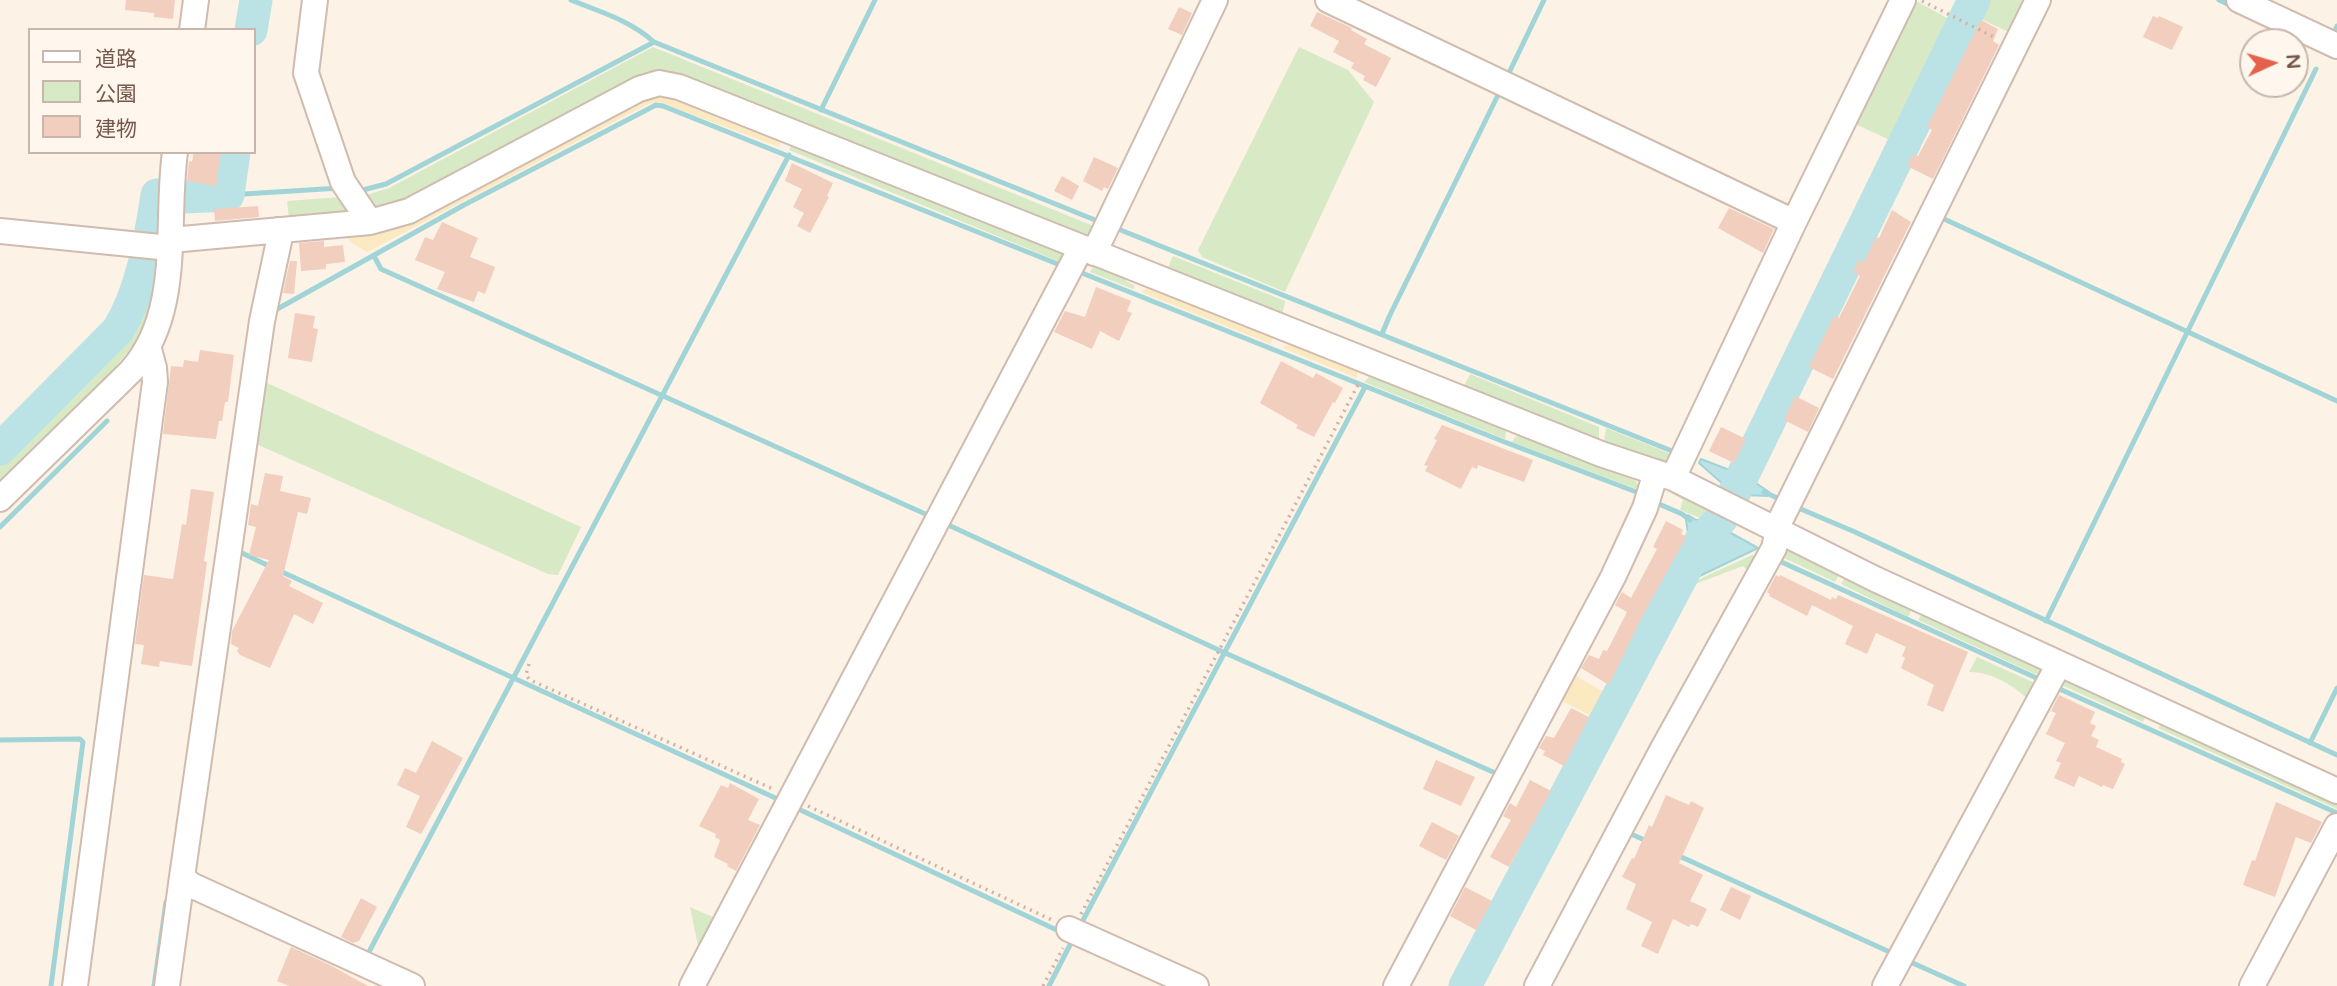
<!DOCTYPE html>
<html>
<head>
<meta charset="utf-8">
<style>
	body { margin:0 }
	#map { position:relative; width:2337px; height:986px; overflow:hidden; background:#fcf2e6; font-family:"Varela Round","Noto Sans JP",sans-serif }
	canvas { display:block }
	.legend { position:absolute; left:28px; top:28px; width:228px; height:126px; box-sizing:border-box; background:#fff6ed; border:2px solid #c8b6ac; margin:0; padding:9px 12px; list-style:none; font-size:21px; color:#75574b }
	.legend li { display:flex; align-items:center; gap:14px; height:35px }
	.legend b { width:35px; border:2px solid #c8b6ac }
	.north { position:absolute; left:2239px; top:28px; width:70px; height:70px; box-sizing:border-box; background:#fff6ed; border:2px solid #c8b6ac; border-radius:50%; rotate:86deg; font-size:19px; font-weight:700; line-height:28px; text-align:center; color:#75574b }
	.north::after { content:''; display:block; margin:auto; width:24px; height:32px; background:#e4624d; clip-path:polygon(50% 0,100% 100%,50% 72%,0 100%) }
</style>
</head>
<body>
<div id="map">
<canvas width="2337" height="986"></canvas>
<ul class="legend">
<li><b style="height:9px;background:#fff"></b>道路</li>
<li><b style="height:19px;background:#d7eac5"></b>公園</li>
<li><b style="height:19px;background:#f1cebe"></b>建物</li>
</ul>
<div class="north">N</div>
</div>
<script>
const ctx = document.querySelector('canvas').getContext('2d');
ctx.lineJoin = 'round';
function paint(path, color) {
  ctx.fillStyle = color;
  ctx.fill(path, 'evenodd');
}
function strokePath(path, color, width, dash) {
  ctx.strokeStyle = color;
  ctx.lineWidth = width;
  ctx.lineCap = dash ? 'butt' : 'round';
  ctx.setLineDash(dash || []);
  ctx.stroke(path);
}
paint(new Path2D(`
	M1914,0L1953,21L1894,142L1849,121Z
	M1982,0H2027L2011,33L1974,16Z
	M653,47L1096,227L1091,239L670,75L415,198L371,212L360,197L389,188Z
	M1299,47L1348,70L1374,102L1285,292L1202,257L1198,250Z
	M793,142L1067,254L1065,264L789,150Z
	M340,197L349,213L289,218L287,201Z
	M152,253L158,259L148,314L135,343L100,386L0,486V460L114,346C136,318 143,287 152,253Z
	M1173,256L1285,301L1282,316L1166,272Z
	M1094,264L1127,276L1126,281L1135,286L1133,289L1090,272Z
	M1470,374L1599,427V439L1594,442L1462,390Z
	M1371,375L1506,431L1505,439L1364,382Z
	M265,382L581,527L558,575L548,574L254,443Z
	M1606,428L1676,456L1673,465L1617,449L1604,441Z
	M1520,436L1636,481L1639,490L1512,442L1515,437Z
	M1671,488L1714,509L1711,516L1698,517L1680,510L1683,500L1667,490Z
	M1790,549L1840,573L1835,582L1784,558V553Z
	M1752,555L1760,556L1751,574L1743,566L1693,585L1689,584Z
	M1845,576L1910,608L1911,612L1908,617L1841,584Z
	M1926,613L2045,668L2046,679L1918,620L1922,614Z
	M1977,657L2037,684L2031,703C2018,687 1990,671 1969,672Z
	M2066,676L2142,712L2145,718L2143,722L2055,682Z
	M2162,723L2337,800V809L2158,728Z
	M690,907L715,918L701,960Z`), '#d7eac5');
paint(new Path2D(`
	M659,95L673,98L781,138L779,147L659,102L648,104L367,252L349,241L347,235L627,106Z
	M1149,287L1272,337L1271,344L1141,292Z
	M1293,342L1353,367L1357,371V378L1283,348Z
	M1569,672L1604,692L1591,716L1555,697Z`), '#fbe9c2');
const water = new Path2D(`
	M1701,459L1732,471L1736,472L1738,469L1752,475L1750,479L1769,492L1767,496L1744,495L1727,528L1729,532L1758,548L1685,583L1673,576L1689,541L1686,519L1688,515L1696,520L1713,519L1724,485L1699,463Z`);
paint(water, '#bbe3e6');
strokePath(water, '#a1d4d7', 2);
strokePath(new Path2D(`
	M571,0C600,12 630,20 654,42
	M2219,0L2232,6
	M2336,28L2337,26
	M1507,77L1544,0
	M821,110L875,0
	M359,191L386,184L654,42L1100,222
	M228,195L340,188
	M1942,218L2337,401
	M1113,227L1677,453
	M374,256L381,269L932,517
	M1077,271L1502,441L1639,493
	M272,312L464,205L656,105L663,106L1065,267
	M1382,334L1389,317L1501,89
	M1764,492L1784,501
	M1659,504L1682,514L1690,520
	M1796,507L1855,532L2337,755
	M944,523L1223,652L1493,772
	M0,527L107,421
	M236,550L271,567
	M1777,560L2043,681
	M280,571L782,801
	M2046,621L2316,69
	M2055,687L2337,813
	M0,740L80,739L83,742L51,986
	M2310,743L2337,688
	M794,807L1061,932
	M1631,834L1649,842
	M1677,855L1894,954
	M1080,926L1365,387
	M370,950L789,155
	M1906,960L1964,986
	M154,986L166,902
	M1049,986L1074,937`), '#a1d4d7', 5);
strokePath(new Path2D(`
	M251,30L256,0
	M0,449L118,330C142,291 150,241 157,195L185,197L228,195L234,152
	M1465,986L1701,540L1722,518L1974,0`), '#bbe3e6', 33);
paint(new Path2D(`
	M126,0H175L173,19L154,17V13L125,10Z
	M1179,7L1192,13L1182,35L1168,29Z
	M1317,12L1352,28L1351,30L1367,39L1364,44L1391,58L1376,87L1363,80L1365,76L1351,68L1354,63L1333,52L1339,41L1310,26Z
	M2153,16L2158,18L2159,16L2183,27L2172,50L2143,37Z
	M1981,20L1998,29L1993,41L1999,45L1933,179L1907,166L1913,154L1918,156L1932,130L1927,127Z
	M194,152H221L216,186L187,181L189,161L192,162Z
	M1094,157L1118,168L1108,189L1104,187L1102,191L1083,181Z
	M792,163L833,183L827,196L829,197L810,233L797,226L804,213L793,207L802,189L785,181Z
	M1062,176L1079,186L1072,200L1054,191Z
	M258,206L259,217L215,221L214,209Z
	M1729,208L1774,229L1763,253L1718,228Z
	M1892,210L1911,222L1833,379L1809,367L1834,316L1839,318L1860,276L1853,272L1859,259L1864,262L1876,237L1879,238Z
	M442,222L478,238L470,257L495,267L485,294L478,291L474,302L437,289L445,272L415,260L425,237L433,240Z
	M324,241V247L343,245L345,262L326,264V269L301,271L299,243Z
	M290,261H297L294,294L283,293Z
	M1096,287L1131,301L1127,311L1132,313L1119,341L1100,331L1092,349L1054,332L1065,311L1085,317Z
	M295,313L315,316L313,328L318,329L312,362L288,358Z
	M200,350L234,355L228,402H225L222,421H219L216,439L163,434L171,366L183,367L184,360L198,362Z
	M1281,361L1313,378L1316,373L1343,388L1335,403L1333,402L1314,437L1296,428L1298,425L1260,403Z
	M1795,396L1819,408L1808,432L1784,420Z
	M1442,425L1533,460L1524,482L1478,465L1477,469L1472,467L1461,489L1425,471L1428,466L1424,465L1437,440L1434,439Z
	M1721,427L1746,439L1734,463L1709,451Z
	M265,473L283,476L280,491L311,498L307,514L298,512L283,576L292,581L289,586L323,603L313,624L294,614L270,668L240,655L237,651L239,648L231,644L232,631L269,560L249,555L256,527L248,525L251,504L258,506Z
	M191,489L214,492L204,561L207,562L202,599L192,666L160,661L159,667L141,664L144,645L135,644L144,575L173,579L182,524L186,525Z
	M1666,521L1683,530L1681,534L1686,536L1684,541L1642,617L1609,685L1581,668L1589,655L1599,659L1603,650L1607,651L1627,612L1615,605L1622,592L1631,598L1657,549L1653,547Z
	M1776,575L1779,577L1780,575L1831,600L1832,597L1836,599L1838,595L1968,652L1943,712L1927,705L1934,685L1901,668L1905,658L1902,656L1906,647L1876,633L1867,654L1845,644L1853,626L1812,605L1807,616L1769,596L1770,594L1767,592Z
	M2059,695L2095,712L2090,723L2096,726L2091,736L2099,740L2096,747L2122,759L2121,762L2125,764L2113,789L2103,785L2102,787L2079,776L2074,787L2054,778L2061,763L2056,761L2065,743L2046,734L2056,713L2051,711Z
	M1571,708L1589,717L1564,766L1543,755L1545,751L1539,748L1546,736L1554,738Z
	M432,741L463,758L421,834L406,827L420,796L397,785L405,768L416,773Z
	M1436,760L1475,777L1461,806L1423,789Z
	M1530,780L1551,791L1509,867L1490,857L1511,820L1503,816L1510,803L1516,807Z
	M730,783L759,799L748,820L760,825L736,871L727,866L728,864L714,857L720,840L715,837L716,834L699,826L721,785L728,788Z
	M1666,795L1689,805L1691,801L1704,808L1679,863L1703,875L1690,901L1707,909L1698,927L1691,924L1689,927L1673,919L1658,954L1641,946L1652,922L1626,909L1636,884L1622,877L1632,858L1634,859L1649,825L1652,827Z
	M2276,802L2322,822L2311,843L2296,837L2275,897L2243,885L2252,860L2255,861Z
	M1432,822L1459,836L1446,860L1419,846Z
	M1465,887L1492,901L1476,930L1450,916Z
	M1731,887L1751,896L1740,920L1720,910Z
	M361,898L377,907L359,941L353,943L341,937Z
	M291,947L330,965L368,986H289L277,981Z`), '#f1cebe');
const minor = new Path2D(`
	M315,0L306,73L343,182L370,222
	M1328,0L1794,222
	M2239,0L2337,46
	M192,30L196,0
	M278,230L279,241L262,321L182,877L191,885L412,986
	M0,231L170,248
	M171,240L370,222L409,211L639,89L659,83L679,87L1601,454L1673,478L1875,579L2337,791
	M1094,253L1215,0
	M1673,478L1794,222L1903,0
	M0,499L131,371C183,312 165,225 175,152
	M1069,929L1196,986
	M75,986L155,382L154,368L149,349
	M167,986L182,877
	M692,986L1081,248
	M1396,986L1613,577L1645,508L1656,472
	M1537,986L1661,752L1774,548L1780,521L2038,0
	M1885,986L2059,664
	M2252,986L2337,826`);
strokePath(minor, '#d0bbaf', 28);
strokePath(new Path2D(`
	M1922,1L1996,38
	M529,664L526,675L530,680L773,789
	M808,806L1052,920
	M1081,914L1360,381
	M1043,986L1063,948`), '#d6b1a1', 3.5, [2, 5]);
strokePath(minor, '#fff', 24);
</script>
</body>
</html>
